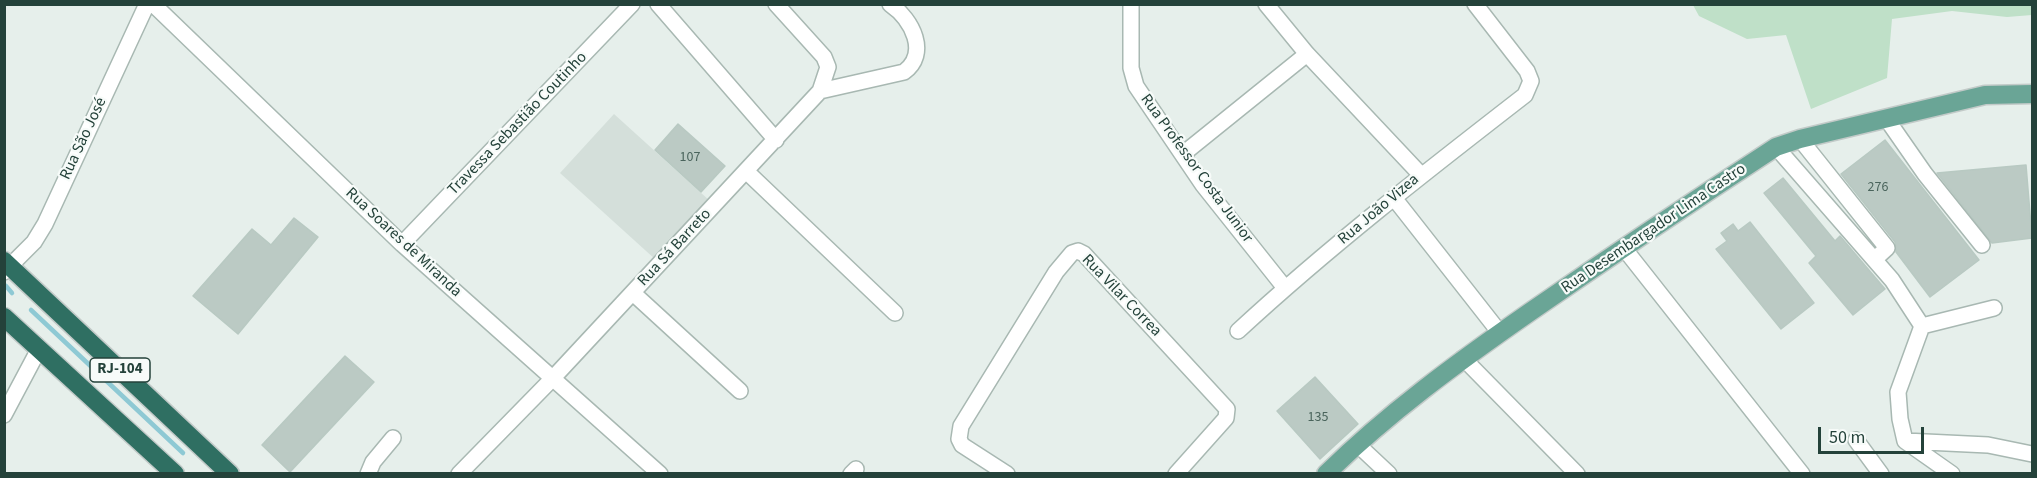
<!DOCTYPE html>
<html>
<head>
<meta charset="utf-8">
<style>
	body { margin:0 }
	#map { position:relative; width:2037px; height:478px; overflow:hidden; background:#e6efeb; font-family:"Source Sans 3",sans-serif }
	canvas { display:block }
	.frame { position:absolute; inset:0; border:6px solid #24423a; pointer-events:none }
	.scale { position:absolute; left:1818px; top:427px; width:106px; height:27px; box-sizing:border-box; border:3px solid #24423a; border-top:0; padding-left:8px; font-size:18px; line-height:21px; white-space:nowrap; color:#24423a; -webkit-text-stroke:4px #f7fbf9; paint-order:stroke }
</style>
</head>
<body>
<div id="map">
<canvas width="2037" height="478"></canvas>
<div class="frame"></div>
<div class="scale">50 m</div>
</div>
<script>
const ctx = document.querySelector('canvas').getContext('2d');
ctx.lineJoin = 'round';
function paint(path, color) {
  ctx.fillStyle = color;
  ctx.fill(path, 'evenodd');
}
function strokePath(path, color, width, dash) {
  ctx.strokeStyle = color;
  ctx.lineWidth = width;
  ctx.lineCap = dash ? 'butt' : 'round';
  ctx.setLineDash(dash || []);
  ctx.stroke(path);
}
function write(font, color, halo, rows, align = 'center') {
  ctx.font = font + ' "Source Sans 3",sans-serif';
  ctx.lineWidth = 4.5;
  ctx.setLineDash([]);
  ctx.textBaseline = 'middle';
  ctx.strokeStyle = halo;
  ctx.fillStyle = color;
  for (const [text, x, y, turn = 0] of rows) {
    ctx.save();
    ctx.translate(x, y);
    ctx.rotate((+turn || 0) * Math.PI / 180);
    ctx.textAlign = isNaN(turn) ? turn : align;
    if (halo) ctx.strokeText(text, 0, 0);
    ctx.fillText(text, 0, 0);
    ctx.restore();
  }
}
paint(new Path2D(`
	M614,114L710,201L656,260L560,173Z`), '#d4dfda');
paint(new Path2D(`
	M2032,4V15L2007,17L1952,11L1892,19L1887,78L1811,109L1786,35L1747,39L1699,16L1693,5Z`), '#bfe0c8');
strokePath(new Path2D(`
	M6,286L12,293
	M31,310L183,453`), '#8ec9d4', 4.5);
const building = new Path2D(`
	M678,124L725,166L701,192L655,150Z
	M1885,140L1979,260L1930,297L1896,252L1895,242L1841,174Z
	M2026,165L2032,238L1992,243L1937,173Z
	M1783,178L1835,241L1840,236L1885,289L1853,315L1809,263L1816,256L1764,193Z
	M294,218L318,237L238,334L193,296L252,229L271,245Z
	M1750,222L1814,303L1781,329L1716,249L1727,241L1721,233L1733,224L1738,231Z
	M345,356L374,382L290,472L262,445Z
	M1315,377L1358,424L1320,459L1277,411Z`);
paint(building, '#bbcac4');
strokePath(building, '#b8c9c2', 1.5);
const minor = new Path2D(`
	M153,4L402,244L660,474
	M658,4L776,140
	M1131,4V68L1136,86L1203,185L1285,288
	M1266,4L1307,54L1421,175
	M820,91L904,72C929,54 913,20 890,4
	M1886,118L1925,174L1982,245
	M1800,139L1887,248L1875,259
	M1776,147L1892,280L1922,326L1898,392L1900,419L1905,441L1952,474
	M1183,154L1307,54
	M746,171L895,313
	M1394,198L1500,333
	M402,244L632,4
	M1623,247L1802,474
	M4,272L34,242L45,224L147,4
	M633,293L740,391
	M1922,326L1994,308
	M1238,331C1329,247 1427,171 1525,95L1531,81L1527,71L1475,4
	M1463,358L1577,474
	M4,415L39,349
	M1856,440L1881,474
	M1905,441L1988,445L2032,454
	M1357,444L1389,474
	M368,474L373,462L393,438
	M459,474L553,378L820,91L828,67L824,57L776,4
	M851,474L856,469
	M1007,474L962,445L959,439L961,426L1056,272L1072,253L1078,251L1084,254L1227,409L1226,418L1176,474`);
const major = new Path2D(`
	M1326,474C1388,413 1458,362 1530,312C1611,256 1693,201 1776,147L1800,139L1985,95L2032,94`);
const highway = new Path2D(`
	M4,261L230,474
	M4,317L175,474`);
strokePath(minor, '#a8b8b2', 18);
strokePath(major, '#c2cac8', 21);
strokePath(highway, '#c2cac8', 21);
strokePath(minor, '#fff', 15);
strokePath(major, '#6aa596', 18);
strokePath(highway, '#2f6f62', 18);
write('14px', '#4a645c', null, [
	["107",690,158],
	["276",1878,188],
	["135",1318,418]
]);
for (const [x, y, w] of [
	[120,370,60]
]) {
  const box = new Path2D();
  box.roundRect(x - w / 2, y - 12, w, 24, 4.5);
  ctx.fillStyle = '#f7fbf9';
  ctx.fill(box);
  strokePath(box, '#24423a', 1.5);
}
write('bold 15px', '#24423a', null, [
	["RJ-104",120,370]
]);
write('16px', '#24423a', '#f7fbf9', [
	["Travessa Sebastião Coutinho",518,124,-46],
	["Rua São José",84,139,-65],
	["Rua Professor Costa Junior",1196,169,54],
	["Rua João Vizea",1379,210,-40],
	["Rua Desembargador Lima Castro",1654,229,-34],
	["Rua Soares de Miranda",403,243,43],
	["Rua Sá Barreto",675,248,-47],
	["Rua Vilar Correa",1121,296,46]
]);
</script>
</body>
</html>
